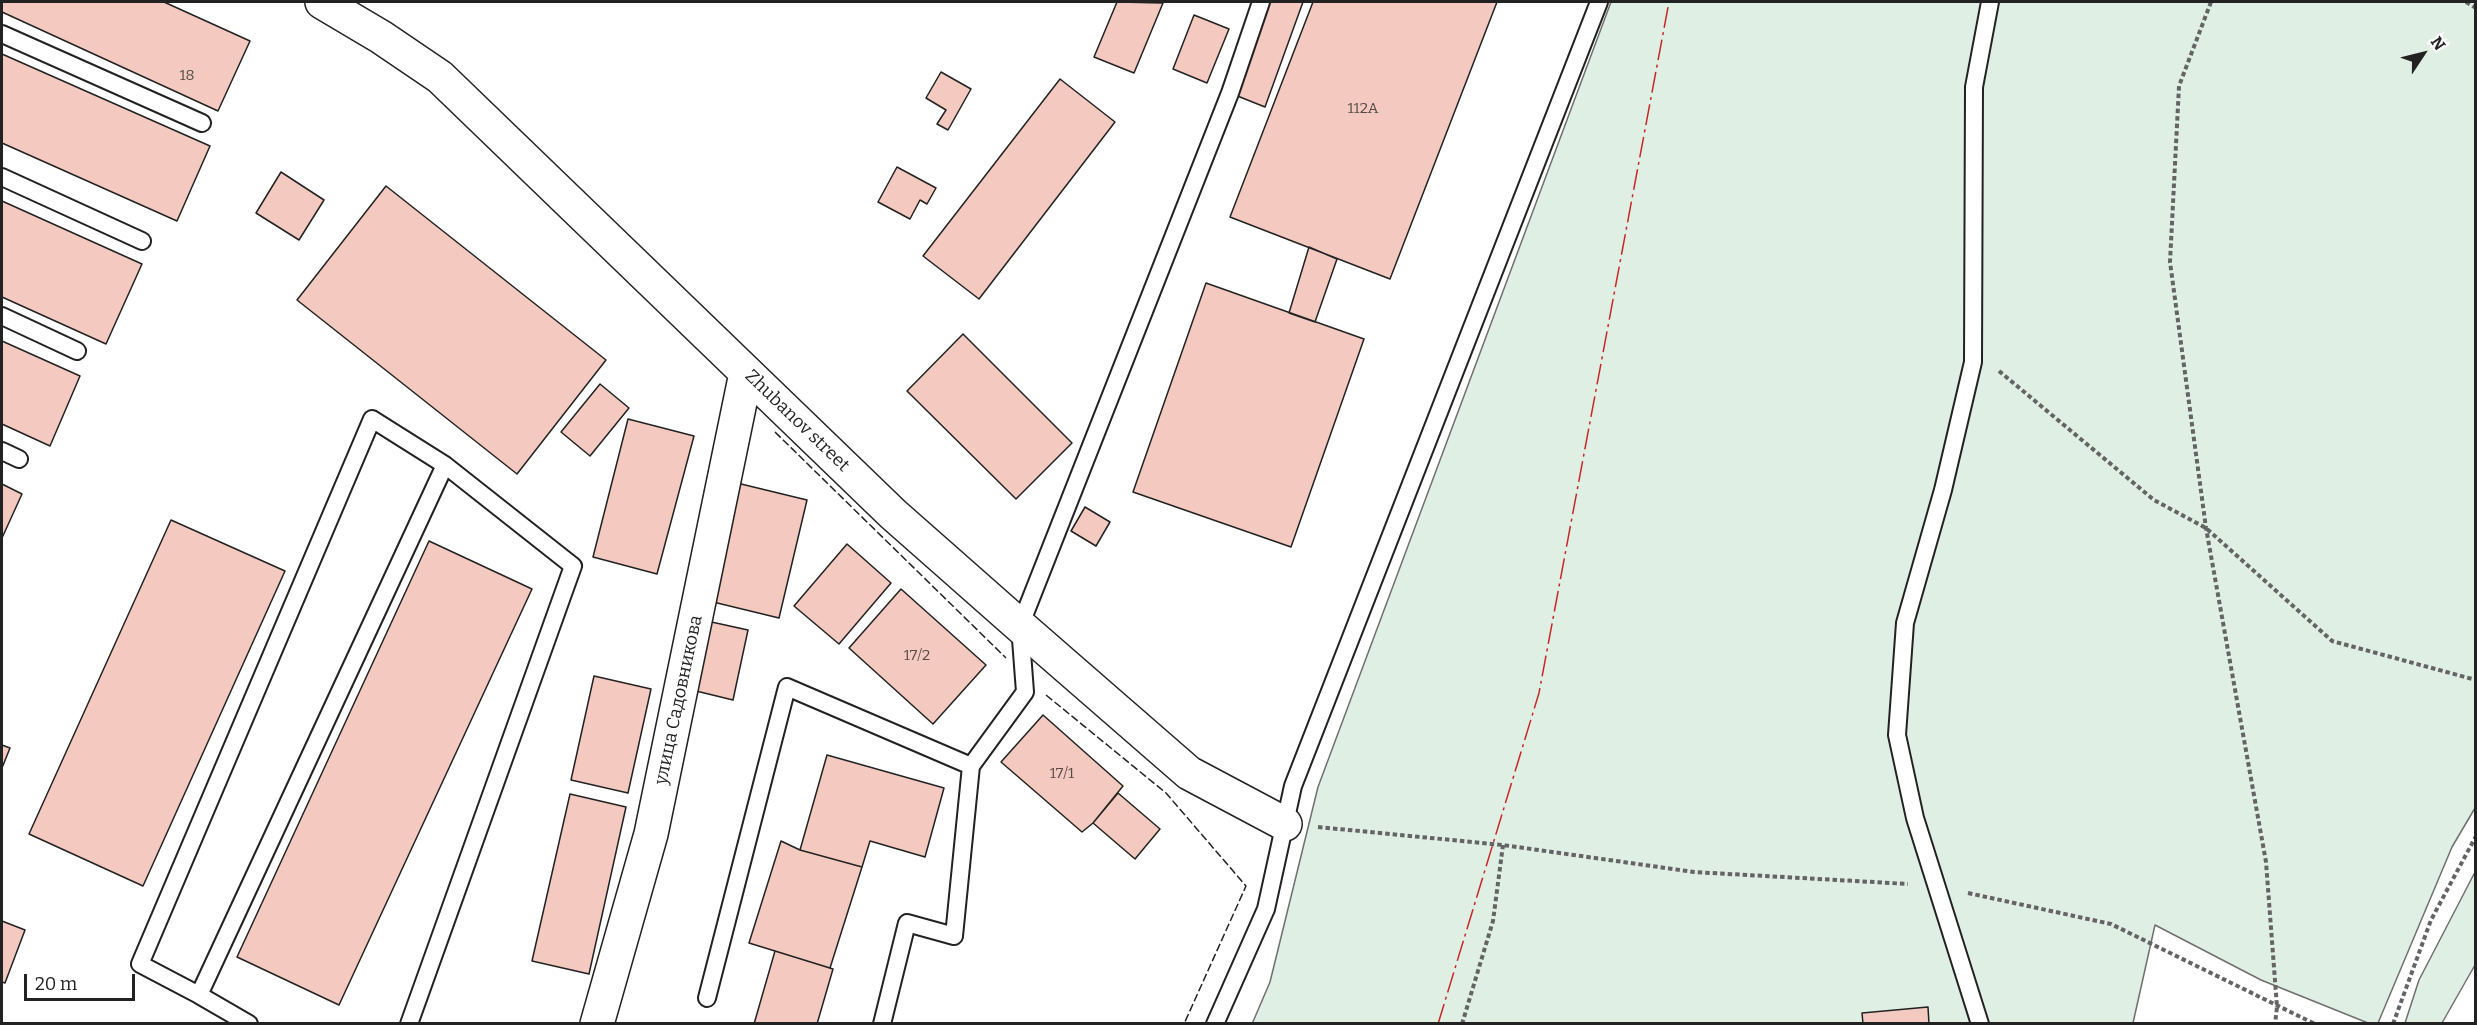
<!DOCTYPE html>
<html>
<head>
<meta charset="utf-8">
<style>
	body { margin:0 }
	#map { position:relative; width:2477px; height:1025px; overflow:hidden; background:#fff; font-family:Bitter,serif }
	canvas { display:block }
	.frame { position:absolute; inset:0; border:3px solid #222; pointer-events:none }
	.north { position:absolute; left:2393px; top:24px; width:60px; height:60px; -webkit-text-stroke:4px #fff; paint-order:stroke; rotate:55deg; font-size:16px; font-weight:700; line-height:24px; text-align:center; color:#222 }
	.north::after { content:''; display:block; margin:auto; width:21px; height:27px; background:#222; clip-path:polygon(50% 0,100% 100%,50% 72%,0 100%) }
	.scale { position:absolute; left:24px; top:974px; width:111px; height:27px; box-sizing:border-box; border:3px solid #222; border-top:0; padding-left:8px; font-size:18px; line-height:21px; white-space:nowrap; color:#222; -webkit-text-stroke:4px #fff; paint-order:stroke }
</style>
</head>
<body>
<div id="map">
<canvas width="2477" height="1025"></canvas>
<div class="frame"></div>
<div class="north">N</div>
<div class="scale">20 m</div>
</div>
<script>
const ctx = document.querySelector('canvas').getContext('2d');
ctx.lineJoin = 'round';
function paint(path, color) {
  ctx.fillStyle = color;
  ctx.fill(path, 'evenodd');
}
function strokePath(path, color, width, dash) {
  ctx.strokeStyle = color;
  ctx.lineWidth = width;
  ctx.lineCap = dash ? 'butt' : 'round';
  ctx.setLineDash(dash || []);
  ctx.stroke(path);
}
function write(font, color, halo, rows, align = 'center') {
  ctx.font = font + ' Bitter,serif';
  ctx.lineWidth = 4.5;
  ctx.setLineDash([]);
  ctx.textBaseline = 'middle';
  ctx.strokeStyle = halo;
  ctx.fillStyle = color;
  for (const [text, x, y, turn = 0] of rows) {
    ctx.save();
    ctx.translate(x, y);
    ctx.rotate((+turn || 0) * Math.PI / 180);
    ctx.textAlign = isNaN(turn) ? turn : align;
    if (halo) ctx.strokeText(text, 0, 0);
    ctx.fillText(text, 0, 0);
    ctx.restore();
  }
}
const green = new Path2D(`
	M1611,2H2475V808L2452,847L2378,1023H2368L2261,980L2155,925L2133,1023L1252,1024L1270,982L1318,787Z
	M2475,872V965L2442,1023H2405L2419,980Z`);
paint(green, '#e0efe3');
strokePath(green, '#6f6f6f', 1.5);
const building = new Path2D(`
	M2,2H164L250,41L218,111L2,12Z
	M1117,2L1163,3L1134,73L1094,57Z
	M1267,2H1303L1265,107L1230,93Z
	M1313,2H1497L1390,279L1230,217Z
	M1194,15L1229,29L1207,83L1173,69Z
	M2,54L210,146L177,221L2,143Z
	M941,72L971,89L948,130L937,124L946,110L926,98Z
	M1060,79L1115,122L979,299L923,256Z
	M897,167L936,188L927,204L920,200L910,219L878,202Z
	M281,172L324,200L299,240L256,213Z
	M386,186L606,360L517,474L297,300Z
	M2,201L142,264L106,344L2,297Z
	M1309,247L1337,259L1315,322L1289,313Z
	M1206,283L1364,339L1291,547L1133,492Z
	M963,334L1072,443L1016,499L907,391Z
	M2,341L80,376L50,446L2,424Z
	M600,384L629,408L590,456L561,432Z
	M628,419L694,436L657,574L593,557Z
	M737,483L807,500L779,618L709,601Z
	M2,484L22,494L2,538Z
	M1085,507L1110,522L1096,546L1071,531Z
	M171,520L285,571L143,886L29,834Z
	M429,541L532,589L339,1005L237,957Z
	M847,544L891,583L839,644L794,606Z
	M901,589L986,665L933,724L849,648Z
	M707,621L748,630L733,700L692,690Z
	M594,676L651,689L628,793L571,780Z
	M1043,715L1123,786L1093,823L1082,832L1001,762Z
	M2,745L10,748L2,768Z
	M827,755L944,788L925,857L870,841L862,867L800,850Z
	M1118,793L1160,829L1135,859L1093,823Z
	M570,794L626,807L589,974L532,961Z
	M781,841L800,850L862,867L830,968L749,943Z
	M2,921L25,930L5,983L2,982Z
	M775,951L833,969L817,1024H754Z
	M1928,1007L1929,1024H1863L1862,1013Z`);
paint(building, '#f3c9c0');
strokePath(building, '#222', 1.5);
const lane = new Path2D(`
	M2,34L202,123
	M2,177L142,241
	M2,316L77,351
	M2,451L19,459
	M199,995L140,964L372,419L445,465L573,566L409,1024
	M707,998L787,687L971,766L1025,692L1020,626L1230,93L1261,2
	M249,1024L199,995L445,465
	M882,1024L907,923L954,936L971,766
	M1215,1024L1266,909L1293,786L1599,2
	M1980,1024L1915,818L1897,735L1905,623L1943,490L1973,362L1974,87L1990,2`);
const street = new Path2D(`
	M322,2L381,37L440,77L893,514L1020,626L1189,773L1285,824
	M597,1024L651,834L746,373`);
strokePath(lane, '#222', 20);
strokePath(street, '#222', 36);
strokePath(new Path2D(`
	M2211,2L2179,86L2170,262L2206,528L2266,862L2277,1007L2275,1024
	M2466,2L2476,8
	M1999,371L2154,500L2206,528L2332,641L2476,680
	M1318,827L1503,845L1694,872L1908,884
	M1968,893L2111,924L2315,1024
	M1462,1024L1493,921L1503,845
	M2393,1024L2431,920L2476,836`), '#646464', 4, [4.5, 3]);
strokePath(lane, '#fff', 16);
strokePath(street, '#fff', 33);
strokePath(new Path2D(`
	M775,432L1006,658
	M1046,695L1166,793L1246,886L1184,1024`), '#222', 1.5, [8, 3]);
strokePath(new Path2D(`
	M1438,1024L1539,693L1669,2`), '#c62828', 1.5, [21, 4.5, 3, 4.5]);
write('15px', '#564c4a', null, [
	["18",187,76],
	["112А",1363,109],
	["17/2",917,656],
	["17/1",1062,774]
]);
write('18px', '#222', '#fff', [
	["Zhubanov street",797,421,44],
	["улица Садовникова",679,700,-78]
]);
</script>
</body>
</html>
